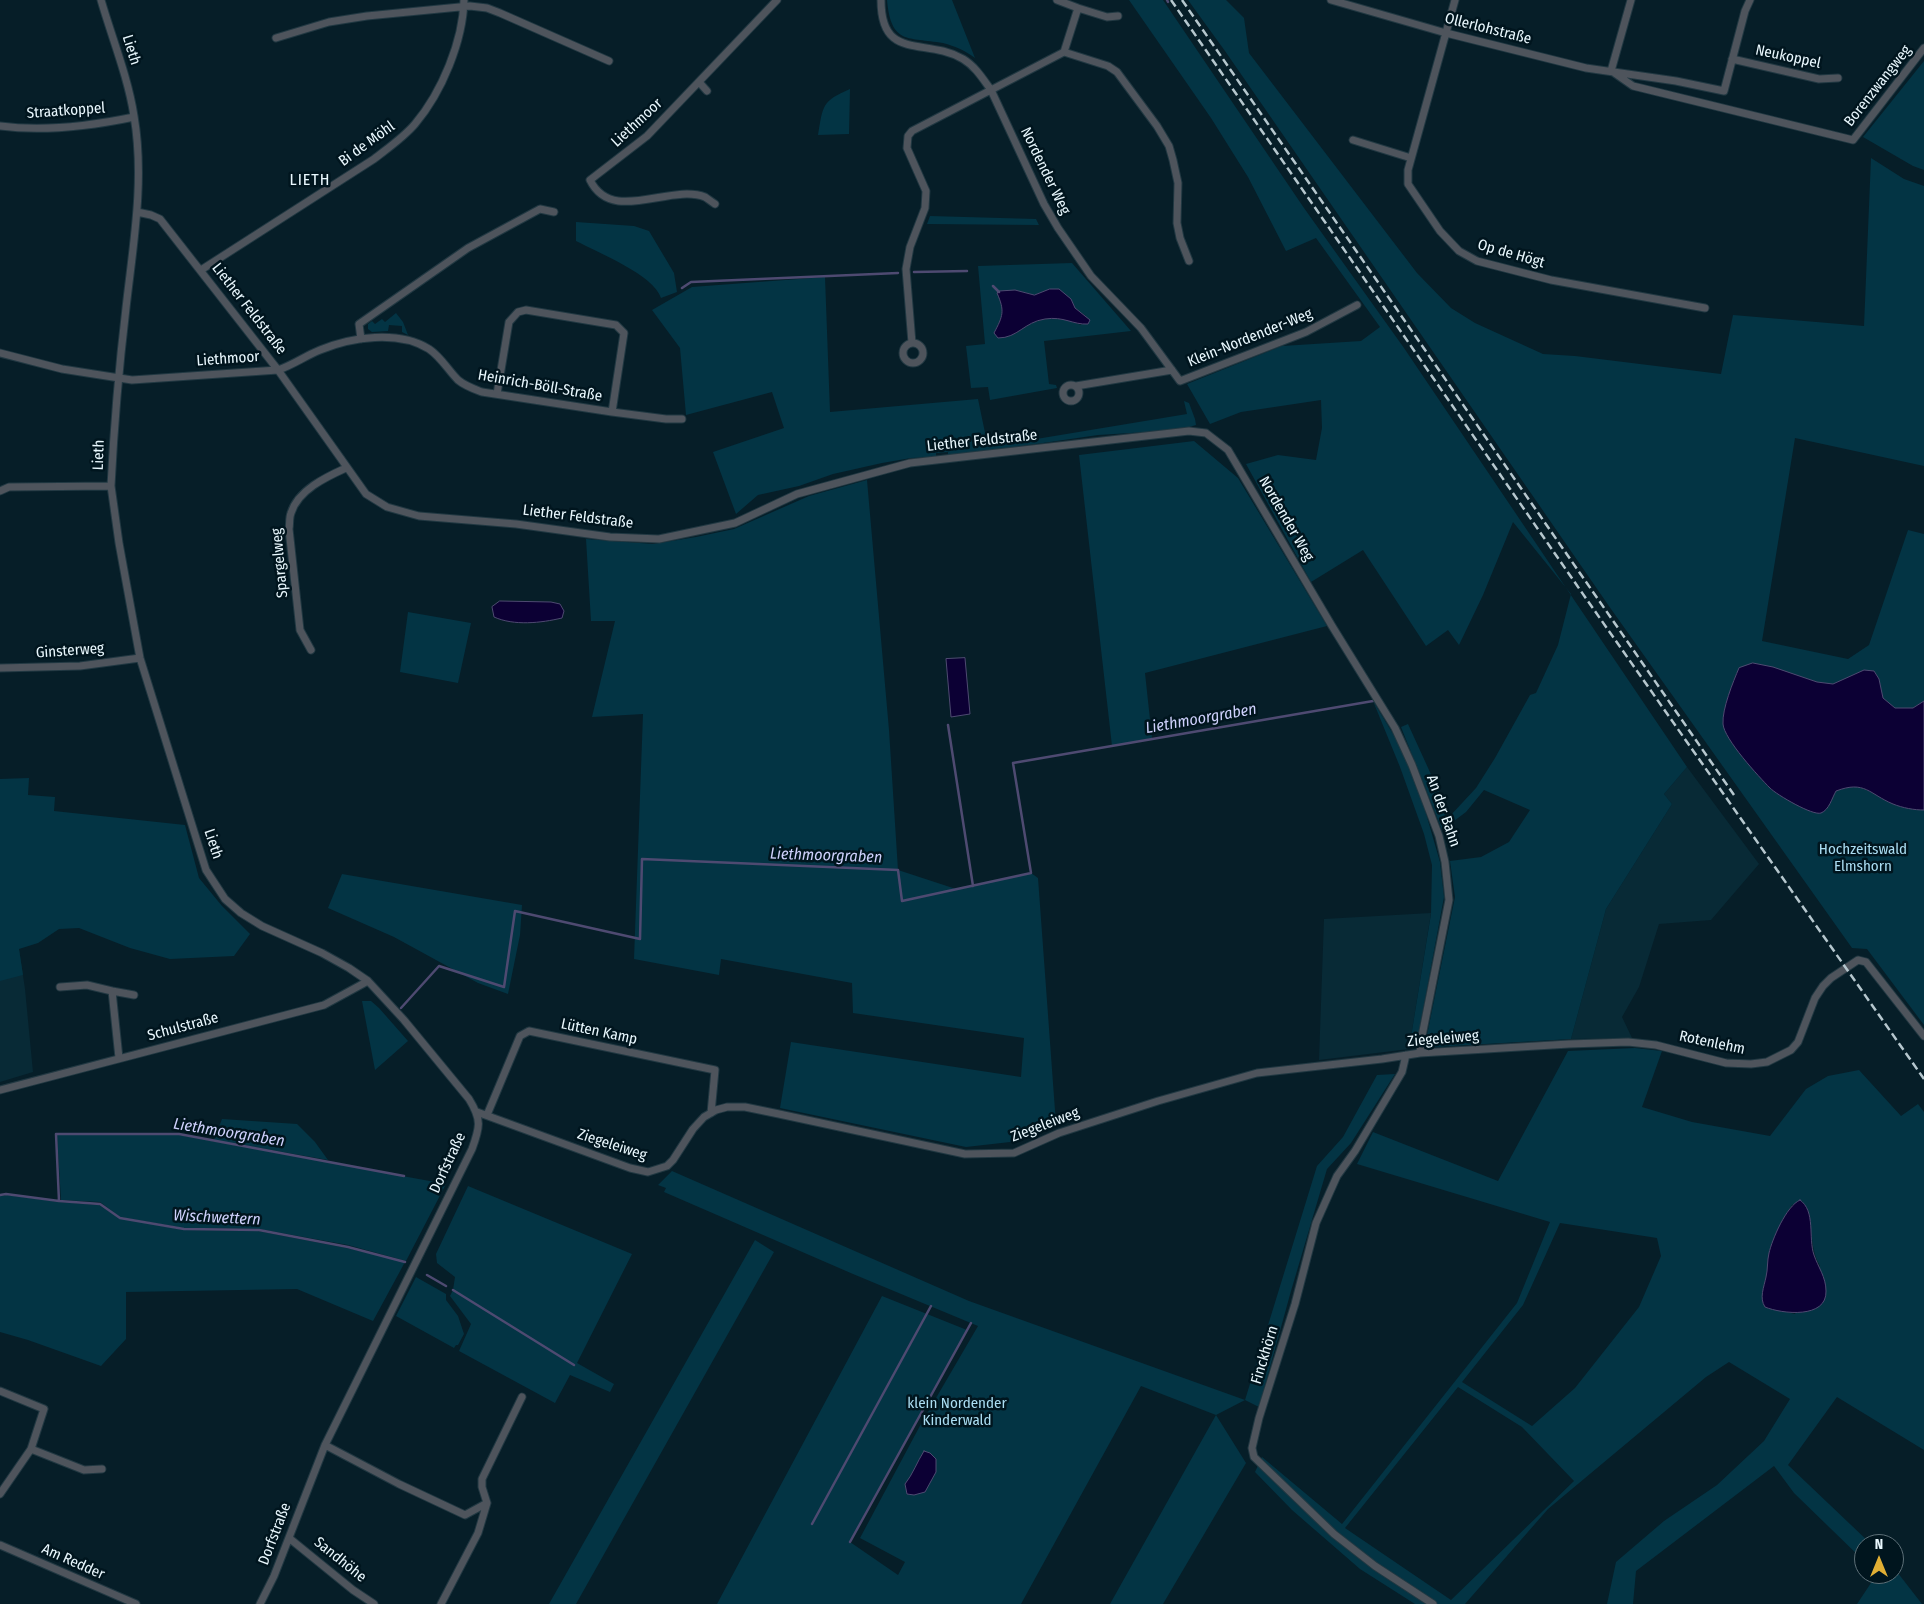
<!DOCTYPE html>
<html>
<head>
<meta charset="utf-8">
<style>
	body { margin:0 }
	#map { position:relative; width:1924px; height:1604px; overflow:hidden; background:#061e28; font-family:"Fira Sans Condensed",sans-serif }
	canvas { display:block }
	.north { position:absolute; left:1854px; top:1534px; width:50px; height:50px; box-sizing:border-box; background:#00151e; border:1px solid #5d7078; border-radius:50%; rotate:0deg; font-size:14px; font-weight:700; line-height:20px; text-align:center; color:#e9f8fe }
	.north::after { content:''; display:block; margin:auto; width:18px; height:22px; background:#e1af34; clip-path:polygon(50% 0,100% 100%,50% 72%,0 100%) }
</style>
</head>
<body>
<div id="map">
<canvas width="1924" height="1604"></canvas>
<div class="north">N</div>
</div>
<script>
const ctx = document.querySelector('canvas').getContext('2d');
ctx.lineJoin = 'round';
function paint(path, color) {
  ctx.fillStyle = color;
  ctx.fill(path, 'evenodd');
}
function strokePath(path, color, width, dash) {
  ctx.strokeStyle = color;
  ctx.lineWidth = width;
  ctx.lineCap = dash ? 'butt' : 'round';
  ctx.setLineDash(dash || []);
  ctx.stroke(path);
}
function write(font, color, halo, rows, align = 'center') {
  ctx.font = font + ' "Fira Sans Condensed",sans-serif';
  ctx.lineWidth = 5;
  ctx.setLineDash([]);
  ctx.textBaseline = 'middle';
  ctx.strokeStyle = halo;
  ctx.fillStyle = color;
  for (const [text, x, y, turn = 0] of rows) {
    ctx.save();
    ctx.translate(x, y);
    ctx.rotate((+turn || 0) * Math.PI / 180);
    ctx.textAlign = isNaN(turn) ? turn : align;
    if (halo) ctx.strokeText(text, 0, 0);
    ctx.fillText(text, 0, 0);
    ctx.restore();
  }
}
paint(new Path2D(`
	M1687,767L1759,864L1711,920L1659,924L1639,987L1622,1017L1632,1038L1571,1039L1606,909L1672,804L1664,794Z
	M1431,913L1409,1049L1319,1060L1324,919Z
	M0,949H19L25,989L33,1072L0,1082Z`), '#082a36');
paint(new Path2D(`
	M887,0H952L975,58C966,51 955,46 943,43C908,37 891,45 887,0Z
	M1129,0H1163L1304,208L1404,348L1687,767L1664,794L1672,804L1606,909L1571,1039L1434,1047L1427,1035L1455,897L1450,861L1481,857L1509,842L1530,810L1484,790L1466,812L1442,830L1401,727L1408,724L1450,816L1476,788L1495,758L1530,695L1536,693L1558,645L1571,594L1513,522L1483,595L1459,645L1448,630L1426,646L1363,550L1311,582L1246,464L1278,455L1316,460L1322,428L1321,400L1241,412L1210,424L1187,384L1282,346L1361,341L1380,327L1316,238L1286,251L1248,177L1211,118Z
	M1188,0H1226L1244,18L1249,53L1417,273L1451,308L1475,323L1543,354L1575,356L1721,374L1733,315L1864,326L1871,158L1904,179L1924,186V466L1795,438L1762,641L1848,659L1869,645L1908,530L1924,534V701L1913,708H1895L1883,698L1879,679L1874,671C1854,669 1848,683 1832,684C1822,685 1810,680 1801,677L1828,806L1836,791L1845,787L1857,786L1911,809L1924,810V1025L1867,949L1852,948L1611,609L1225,51Z
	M1924,61V170L1913,166L1863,137Z
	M850,89L849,134L818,135C823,105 822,101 850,89Z
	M930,216L1036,219L1039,225L927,224Z
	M576,222L634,226L649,231L674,273L677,292L661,298C654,275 599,253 576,241Z
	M1072,263L1131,331L1044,341L1049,384L1056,385L1057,388L990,400L988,387L971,388L966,346L985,344L978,266ZM1050,289L1071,299L1075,308L1086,316L1081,325C1056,314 1036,317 1015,334L994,333L1000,321L1004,307L1015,290L1034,295Z
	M825,277L830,412L978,399L988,447L1187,414L1184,401L1189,403L1195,419L1196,425L1179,430L1098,435L988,451L948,455V452L936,453V457L911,458L882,463L833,474L799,486L758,495L736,514L713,452L784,428L772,392L686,415L680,348L652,310L692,287Z
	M396,313L403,322L408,335L402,332V326L389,325L388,331L372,332L368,329V324L372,321L375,324L382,319L385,322Z
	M1194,441L1238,478L1327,626L1145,673L1152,738L1112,746L1079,455Z
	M867,480L889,730L898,870L956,889L1031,873L1038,878L1056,1124L1019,1141L966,1147L780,1108L791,1042L1021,1077L1024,1038L853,1013L852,983L721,959L719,975L634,959L643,714L592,717L615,621H591L586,539L653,544L696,537L734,529L809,496Z
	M408,612L471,623L458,683L400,672Z
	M1373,701L1412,765L1440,862L1444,897L1417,1042L1409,1049L1431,914L1432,865L1424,834L1400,767Z
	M29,778L28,795L55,797L54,811L185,825L199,878L222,906L250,934L234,956L170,959L130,948L79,928L59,929L38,943L19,949L23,975L0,981V779Z
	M342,874L522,905L520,935L508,994L478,983L394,937L328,908Z
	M362,1001H371L379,1008L408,1041L375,1070Z
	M1635,1048L1662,1051L1642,1107L1692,1122L1770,1136L1806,1089L1828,1076L1859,1070L1901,1116L1918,1104L1924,1112V1450L1837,1397L1788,1465L1871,1544H1864V1561L1794,1493L1774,1466L1636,1571L1633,1604H1607L1616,1562L1664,1521L1717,1485L1764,1441L1790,1399L1729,1362L1706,1377L1548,1509L1465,1604H1415L1360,1569L1292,1510L1255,1472L1262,1457L1342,1524L1517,1303L1550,1222L1357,1164L1373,1132L1498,1181L1568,1051ZM1802,1201C1815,1222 1808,1245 1820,1266L1795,1314L1766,1307C1759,1298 1764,1287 1766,1277C1768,1270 1767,1262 1769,1254C1773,1237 1783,1219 1792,1205ZM1560,1223L1657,1238L1661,1256L1639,1307L1575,1388L1532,1426L1462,1382L1523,1305ZM1458,1387L1522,1427L1574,1481L1451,1600L1345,1528Z
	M1395,1074L1351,1143L1327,1169L1291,1291L1259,1407L1245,1400L1216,1415L1246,1463L1163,1604H1110L1216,1415L1141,1386L1021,1604H717L882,1296L967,1330L850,1542L898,1575L905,1562L860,1538L922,1422L978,1326L853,1274L664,1192L666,1188L658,1185L672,1171L969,1301L1245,1400L1317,1166L1343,1137L1377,1075Z
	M222,1119L297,1124L315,1142L328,1160L214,1140Z
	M57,1135H179L446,1184L406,1261L348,1245L259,1229L184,1228L120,1217L100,1202L61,1200Z
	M468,1186L632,1254L577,1363L614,1384L610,1392L570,1375L555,1403L459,1351L471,1324L450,1296L453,1290L455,1277L437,1263L436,1254Z
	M7,1195L59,1202L99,1205L119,1218L184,1230L258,1231L347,1248L405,1262L373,1321L297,1289L126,1292V1339L101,1366L28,1340L0,1332V1196Z
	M755,1240L774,1252L576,1604H549Z
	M416,1277L446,1294V1300L458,1316L464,1334L458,1345H456L454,1348L396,1316Z
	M1894,1568L1922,1604H1857L1877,1574H1894Z`), '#033444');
const water = new Path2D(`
	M1050,289H1059L1071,299L1075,308L1090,320L1088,324C1073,325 1064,316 1045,319C1024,322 1018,338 998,338L994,333C1003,316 1005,311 997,293L999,291L1015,290L1034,295Z
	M500,601L551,602L560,604L564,611L562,618C541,623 514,626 494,617L492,607Z
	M965,658L970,714L951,717L946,659Z
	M1753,663L1773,667L1817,682L1833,684L1864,670L1874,671L1879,679L1883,698L1895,708H1913L1924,701V810C1914,810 1903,808 1893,804C1869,794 1865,780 1836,791C1832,798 1829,810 1821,813C1813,816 1777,795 1770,788C1759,777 1724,739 1723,724C1722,709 1733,682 1739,668Z
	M1800,1200C1816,1211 1808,1238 1814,1255C1818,1267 1826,1277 1826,1291C1827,1319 1782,1314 1765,1307C1759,1298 1764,1287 1766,1277C1768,1269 1767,1261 1769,1253C1772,1240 1786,1206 1800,1200Z
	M924,1451L930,1453L936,1459V1472L925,1492L914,1495L907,1494L905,1484C913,1474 917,1462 924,1451Z`);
paint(water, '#0c0034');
strokePath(water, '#4e4a71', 1);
strokePath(new Path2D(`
	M1167,0L1168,2
	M914,272L967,271
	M993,286L999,292
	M682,288L691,282L898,273
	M948,725L973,886
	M401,1008L439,966L504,987L515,911L640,939L642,859L898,870L902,901L1031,873L1013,763L1373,701
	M0,1195L6,1194L59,1201L100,1204L120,1218L184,1229L259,1230L348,1247L405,1262
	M59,1201L56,1134H179L404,1176
	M427,1275L446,1286
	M453,1290L574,1365
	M812,1524L931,1306
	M850,1542L971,1323`), '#4e4a71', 2.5);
const minor = new Path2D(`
	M101,0C112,38 128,77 134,116C145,180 133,245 126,308C119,367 114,426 111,486L119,543L140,658L206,870L225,899L241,913L262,926L322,953L349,968L368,981L404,1020L469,1099C482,1120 480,1127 472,1149L325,1445L274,1576L260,1604
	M881,0C881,62 925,37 963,59C975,66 983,79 991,90L1044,204L1058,228L1091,276L1141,328L1180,381L1306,332L1357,305
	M1057,0L1078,8L1064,52
	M1331,0L1446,33L1586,68L1676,81L1724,91L1745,11L1750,0
	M1455,0L1408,170V184L1440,231L1459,251L1477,261L1551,280L1705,308
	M1078,8L1107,17L1118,16
	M276,38L329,22L367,16L470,6L487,8L500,13L609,61
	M1732,59L1819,79L1838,78
	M1611,71L1631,0
	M1613,72L1633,86L1853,140L1924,48
	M699,82L707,91
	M0,126C44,132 91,126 134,117
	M1353,140L1411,158
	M715,204C712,202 708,199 705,197C670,183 612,225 590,180L647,136L777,0
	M137,212L151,215L160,219L278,370L366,494L387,507L419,516L516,524L610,537L659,539L735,523L797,494L910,463L1189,431L1206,433L1228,450L1332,626L1395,728L1412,765L1439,836L1445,862L1449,900L1421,1041L1420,1053
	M201,270L374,159C388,148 403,138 415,124C442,92 463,41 464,0
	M361,339L359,324L468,248L540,209L554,212
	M912,343L906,269L910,247L925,208L926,191L907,148L908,136L912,131L1064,52L1108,66L1117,72L1157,126L1169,146L1173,160L1178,183L1177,223L1180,238L1189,261
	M903 353a10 10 0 1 1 20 0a10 10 0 1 1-20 0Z
	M0,353L62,369L132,380L278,370C293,365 305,356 320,350C352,337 398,330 429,349C441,357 448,370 458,380C465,386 474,389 482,392L612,412L624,333L616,325L526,310L518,312L509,322L497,394
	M1063 393a8 8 0 1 1 16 0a8 8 0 1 1-16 0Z
	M1076,386L1172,370
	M612,412L666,419H682
	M0,491L9,487L111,486
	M311,650L300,630L289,529C290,524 289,518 291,513C298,490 326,477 346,468
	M0,668L80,666L140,658
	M60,987L87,985L112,991
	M1406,1055L1402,1072L1355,1151L1337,1176L1316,1223L1295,1304L1259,1418L1252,1448L1254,1457L1334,1534L1375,1566L1433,1604
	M119,1058L112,991L134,995
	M0,1090L324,1005L368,981
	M477,1112L630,1168L648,1172L667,1166L673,1160L693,1129L704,1117L716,1110L727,1107H745L779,1114L965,1154L1014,1153L1059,1133L1158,1101L1257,1073L1382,1059L1420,1053L1569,1044L1628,1042L1656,1045L1726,1063L1751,1064L1767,1062L1791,1050L1798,1042L1815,998L1823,986L1831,978L1858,960L1866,962L1924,1036
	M487,1115L520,1036L529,1031L715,1070L711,1113
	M0,1391L44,1409L31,1449L0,1494
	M325,1445L399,1484L465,1515L487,1503L482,1487V1479L522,1397
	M31,1449L84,1470L102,1469
	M289,1538L353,1590L374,1604
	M0,1545L136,1604
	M441,1604L478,1533L487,1503`);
strokePath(minor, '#213842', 9);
strokePath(minor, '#4e545c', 7);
strokePath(new Path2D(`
	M1171,0L1585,597L1924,1079
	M1182,0L1734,795`), '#b6c7ce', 2.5, [8, 4]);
write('15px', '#e9f8fe', '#00151e', [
	["Ollerlohstraße",1488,29,14],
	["Lieth",131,50,73],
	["Neukoppel",1788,57,12],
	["Borenzwangweg",1878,86,-52],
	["Straatkoppel",66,111,-4],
	["Liethmoor",637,123,-43],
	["Bi de Möhl",367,144,-36],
	["Nordender Weg",1045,171,64],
	["Op de Högt",1511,254,16],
	["Liether Feldstraße",249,309,52],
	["Klein-Nordender-Weg",1250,338,-22],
	["Liethmoor",228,359,-4],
	["Heinrich-Böll-Straße",540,386,10],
	["Liether Feldstraße",982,441,-6],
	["Lieth",99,455,-88],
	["Liether Feldstraße",578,517,7],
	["Nordender Weg",1286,519,60],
	["Spargelweg",280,563,-95],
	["Ginsterweg",70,651,-4],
	["An der Bahn",1443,811,71],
	["Lieth",213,844,72],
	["Schulstraße",183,1027,-15],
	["Lütten Kamp",599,1032,12],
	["Ziegeleiweg",1443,1039,-5],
	["Rotenlehm",1712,1043,12],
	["Ziegeleiweg",1045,1125,-21],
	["Ziegeleiweg",612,1145,18],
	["Dorfstraße",448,1163,-65],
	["Finckhörn",1265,1355,-73],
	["Dorfstraße",275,1534,-69],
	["Sandhöhe",340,1560,39],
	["Am Redder",73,1562,24]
]);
write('15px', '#aaddf2', '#00151e', [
	["Hochzeitswald",1863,850],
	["Elmshorn",1863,867],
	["klein Nordender",957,1404],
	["Kinderwald",957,1421]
]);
ctx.letterSpacing = '1px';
write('16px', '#e9f8fe', '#00151e', [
	["LIETH",310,181]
]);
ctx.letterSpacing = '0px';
write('italic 16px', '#ced1fc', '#00151e', [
	["Liethmoorgraben",1201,719,-10],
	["Liethmoorgraben",826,856,2],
	["Liethmoorgraben",229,1133,9],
	["Wischwettern",217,1218,3]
]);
</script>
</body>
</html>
